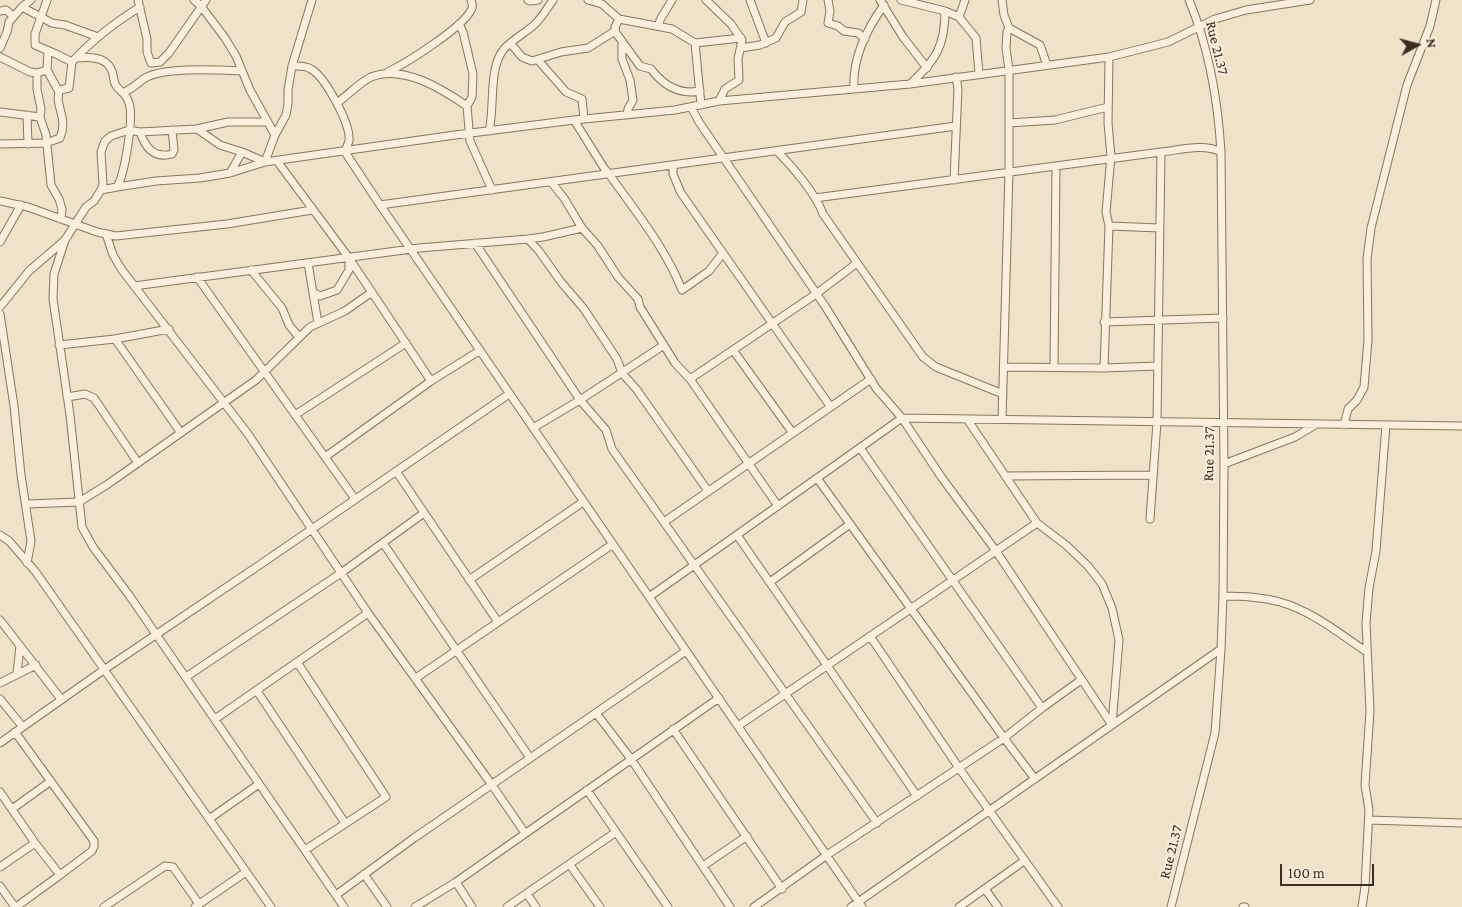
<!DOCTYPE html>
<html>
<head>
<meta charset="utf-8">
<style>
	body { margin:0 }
	#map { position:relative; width:1462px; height:907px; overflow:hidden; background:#eee2c9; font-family:"Crimson Pro",serif }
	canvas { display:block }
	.north { position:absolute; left:1392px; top:20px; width:50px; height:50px; -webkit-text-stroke:4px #f5ecd9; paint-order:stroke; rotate:83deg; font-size:14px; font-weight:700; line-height:20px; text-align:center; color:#3b2d21 }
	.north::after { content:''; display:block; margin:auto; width:18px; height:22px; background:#3b2d21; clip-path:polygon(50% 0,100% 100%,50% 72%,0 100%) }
	.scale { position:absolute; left:1280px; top:864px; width:94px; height:22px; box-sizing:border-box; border:2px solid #3b2d21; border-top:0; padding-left:6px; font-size:15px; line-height:18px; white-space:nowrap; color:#3b2d21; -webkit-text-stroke:4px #f5ecd9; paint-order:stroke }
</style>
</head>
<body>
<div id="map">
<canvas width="1462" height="907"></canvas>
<div class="north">N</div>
<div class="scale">100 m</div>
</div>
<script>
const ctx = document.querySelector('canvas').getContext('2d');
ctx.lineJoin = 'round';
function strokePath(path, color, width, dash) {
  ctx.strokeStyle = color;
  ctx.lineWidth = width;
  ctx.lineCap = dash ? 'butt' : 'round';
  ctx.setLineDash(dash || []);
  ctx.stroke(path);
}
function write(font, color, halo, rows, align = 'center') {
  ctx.font = font + ' "Crimson Pro",serif';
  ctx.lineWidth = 4.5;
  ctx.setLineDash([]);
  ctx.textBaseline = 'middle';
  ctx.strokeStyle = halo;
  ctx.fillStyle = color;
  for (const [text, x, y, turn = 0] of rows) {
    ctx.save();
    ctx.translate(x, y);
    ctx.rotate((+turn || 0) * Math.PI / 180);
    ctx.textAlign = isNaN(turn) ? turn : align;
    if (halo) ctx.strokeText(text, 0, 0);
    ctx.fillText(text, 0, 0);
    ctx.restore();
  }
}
const minor = new Path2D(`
	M47,0L35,34V45L56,54L72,62C92,40 114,23 140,7
	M138,0L147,39V52L151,63L160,62L169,53L206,0
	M194,0L201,6L225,38L236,56L250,90L275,135
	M528,0L530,1L538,0
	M588,0L602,4L619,19L672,29L695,43
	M706,0L731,24L742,40L738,59L739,80L725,89L719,101
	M750,0L766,43
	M828,0L830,11L828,23L838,26L844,31L858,33L865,39
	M880,0L903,37L927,68
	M901,0L945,11L959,17L976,38L979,74
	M1002,0L1004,15L1009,28L1040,45L1047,65
	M22,7L52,23L65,25L98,37
	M0,11L6,10L13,16
	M959,17L965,0
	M619,19L615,27L616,33L640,66L651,69C663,85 679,95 700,91
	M459,24L463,32L473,74L472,97L467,106L470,141L492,190
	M659,25L660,20L672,0
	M622,43V59L630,80L633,100L628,109L627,115
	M511,44L522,57L532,61L561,52L588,48L615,31
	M0,48L7,32L9,22L22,7L31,0
	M741,48L760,45L776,38L785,22L801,12L803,0
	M48,51L47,70L59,92
	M0,57L30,72L37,73L47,70
	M76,58C88,57 105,56 111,69C114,74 113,79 115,84C119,92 125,91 129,103C134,118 125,173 117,187L101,190
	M538,60L566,92L582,99L584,119
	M292,66C298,66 305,65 311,69C325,77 351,124 349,141C348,144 346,148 345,152L376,199L862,907
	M388,72C406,63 466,26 472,8C473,5 472,3 471,0
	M37,73V89L41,109L40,117L46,135L51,185L59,199L62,209L61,219
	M910,84C936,60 945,46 945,11
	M854,89C852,58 866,30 884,5
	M124,92C133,89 139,81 147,77C167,67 218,70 241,71
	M337,103C348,95 359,83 371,77C403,64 442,89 467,106
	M701,105L695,43L741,38
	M691,107L699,122L825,306L876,388L902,418L942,478L996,551L1112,725
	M0,112L40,117
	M27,115L28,144
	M574,120L604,168L609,174C635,211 665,247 682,290L709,271L723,253
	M1009,123L1055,120L1108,107
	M197,129L220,145L242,152
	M489,131C495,108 488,68 504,49C512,40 525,33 534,25C542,18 547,8 553,0
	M140,132C145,147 154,159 172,154L174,150L172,130
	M0,144L46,143L60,138C69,117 53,104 60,90L69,88L72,62
	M777,151C792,166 816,194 823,214L923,357L936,367L1003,394
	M277,161L349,258L431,381
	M265,162L275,135L286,115L288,104V90L292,66L312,0
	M673,165V174L681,193L830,406
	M230,173L265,162L455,135L574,120L675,110L719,101L910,84L1109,57L1168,42L1215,19L1246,10L1310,0
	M954,180L958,89L956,77
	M551,182L564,198L582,228L598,246L618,277L638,299L640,307L675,363L690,379L778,506
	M117,187L156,181L200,178L230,173L242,152L265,162
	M815,198L1161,152C1180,150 1204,143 1221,152
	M0,201L28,207L97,232L116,236L227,224L312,210
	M380,205L956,126
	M1109,226L1160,228
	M106,234L113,255L122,270L248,434L368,613L492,785L525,833
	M528,239L539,251L561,282L584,309L617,359L622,373L637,390L708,491
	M65,240L54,274L53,299L70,415L82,527L93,547L129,595L344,907
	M0,242L21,205
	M475,243L580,400L606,430L612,449L877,823
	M308,263L318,323
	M251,270L282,308L289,325L299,337
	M197,277L355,499
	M134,286L419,248L528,239L543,237L582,228
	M314,293L320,296L337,290L349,270V258
	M0,307L29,271L65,240L86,207L94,201L101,190L103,184L101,152L105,141L111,136L129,130L140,132L158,131L197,129L228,122H268
	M0,314L14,406L21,475L31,541L27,563
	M1104,322L1223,318
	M115,339L181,433
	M59,345L115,339L169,329
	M733,350L792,432
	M1005,367L1104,368L1158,366
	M1054,367L1056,167
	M1104,368L1109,226L1106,212L1111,156L1108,123L1109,57
	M690,379L816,294L857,263
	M67,397L85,394L94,398L138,463
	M295,415L406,343
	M967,419L1037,523L1066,545L1088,566L1102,584L1112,608L1119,640L1112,725
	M1002,419L1009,172V70L1006,48L1007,32L1009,28
	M1344,425L1348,409L1357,400L1364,387L1368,340L1367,259L1371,228L1407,85L1430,26L1436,0
	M533,428L580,400L664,345
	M860,448L1042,708
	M325,457L431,381L479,351
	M1224,464L1295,437L1315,425
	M396,471L498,622
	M1005,476L1153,475
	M817,478L1004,738L1035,779
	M27,504L79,502L108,484L256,380L310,327L345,311L372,292
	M1150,519L1157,422L1161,152
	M664,522L871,379
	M0,535L9,541L35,571L271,907
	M737,535L917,796
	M383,543L530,758
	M469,580L583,502
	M770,582L850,524
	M1223,596C1242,596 1262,597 1280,602C1312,611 1340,634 1367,652
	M649,597L902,418L1462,426
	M0,620L61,699
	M870,636L959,768L1058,907
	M297,662L386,797L305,850
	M17,673L20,646
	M186,677L341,573L424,513
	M416,678L613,544
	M0,683L36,665
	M257,691L345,823
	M0,699L22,726
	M596,713L631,759L730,907
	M215,719L368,613
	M738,726L1037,523
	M673,729L782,889
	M15,732L94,841V846L92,851L60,875
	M0,743L105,669L258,566L509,394
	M587,790L668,907
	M0,792L35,843L60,875L16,907
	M12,809L51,781
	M209,819L259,784
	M1369,820L1462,823
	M570,865L600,907
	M703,866L747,836
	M0,867L35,843
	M364,874L387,907
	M456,882L472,907
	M0,886L15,907
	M985,889L998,907
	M527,894L536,907
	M336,895L414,838L686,651
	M104,907L165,866L173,867L199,904
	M195,907L246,872
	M415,907L456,882L719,698
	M507,907L616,832
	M754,907L827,855L1004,738L1042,708L1081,680
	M851,907L1221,649
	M959,907L1024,861
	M1171,907L1215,733L1221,649L1223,596L1224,464L1221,152C1218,101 1209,48 1189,0
	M1243,907H1245
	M1362,907L1365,887L1369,810L1365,785L1370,711L1366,623L1369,588L1376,551L1386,425`);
strokePath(minor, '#8a745e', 9);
strokePath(minor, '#f8efdd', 7);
write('15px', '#3b2d21', '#f5ecd9', [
	["Rue 21.37",1217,48,76],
	["Rue 21.37",1209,454,-89],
	["Rue 21.37",1171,852,-76]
]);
</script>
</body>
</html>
